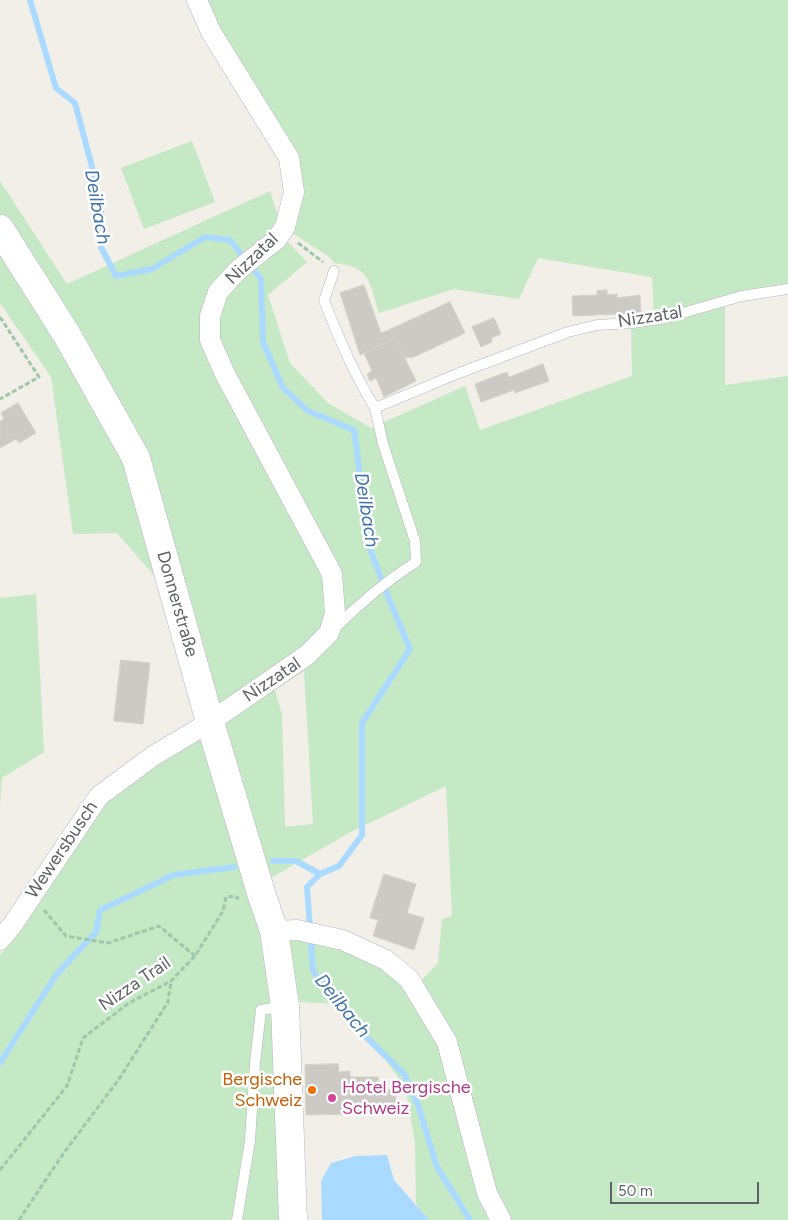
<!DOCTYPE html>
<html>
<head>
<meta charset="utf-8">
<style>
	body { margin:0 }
	#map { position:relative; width:788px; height:1220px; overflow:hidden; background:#f1efe8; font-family:Figtree,sans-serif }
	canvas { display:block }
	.scale { position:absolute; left:610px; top:1182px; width:149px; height:22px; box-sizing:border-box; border:2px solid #5f6368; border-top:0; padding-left:6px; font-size:15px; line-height:18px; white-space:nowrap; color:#5f6368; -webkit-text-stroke:4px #fff; paint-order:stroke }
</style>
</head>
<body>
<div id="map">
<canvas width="788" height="1220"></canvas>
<div class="scale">50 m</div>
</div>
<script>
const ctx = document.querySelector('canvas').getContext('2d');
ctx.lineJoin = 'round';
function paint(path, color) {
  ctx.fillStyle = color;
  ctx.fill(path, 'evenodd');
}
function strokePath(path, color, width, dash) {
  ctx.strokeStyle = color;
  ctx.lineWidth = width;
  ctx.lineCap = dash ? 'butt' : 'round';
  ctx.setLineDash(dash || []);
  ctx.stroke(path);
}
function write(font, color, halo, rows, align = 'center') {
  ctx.font = font + ' Figtree,sans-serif';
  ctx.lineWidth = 5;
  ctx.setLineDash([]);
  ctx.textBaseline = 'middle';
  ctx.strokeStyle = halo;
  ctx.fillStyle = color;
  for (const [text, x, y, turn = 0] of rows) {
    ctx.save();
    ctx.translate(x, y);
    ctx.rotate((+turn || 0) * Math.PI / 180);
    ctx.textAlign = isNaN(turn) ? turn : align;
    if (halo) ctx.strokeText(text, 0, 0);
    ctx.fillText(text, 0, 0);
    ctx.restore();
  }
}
paint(new Path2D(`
	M204,0H788V286L654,316L652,277L538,258L519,299L454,289L379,313C369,281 371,267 334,263L328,256L289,231L298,192Z
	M192,141L215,202L144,229L121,168Z
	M0,181L67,284L270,191L286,240L307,262L268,295L290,363L328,403L371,428L465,386L480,430L632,376L631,327L725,305V385L788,376V1220H429L416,1206L415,1142L405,1087L375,1045L337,1004L300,1002L284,934L338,942L419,983L438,963L442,919L452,916L446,786L349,833L267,880L164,587L117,533L73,534L51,377L0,303ZM304,671L313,824L285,827L282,715L275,690Z
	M36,594L44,752L2,778L0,806V598Z
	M207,732L270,937L286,1220H0V955L17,934L103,804L157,760Z`), '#c5e8c5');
paint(new Path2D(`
	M387,1155L394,1180L429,1220H322L321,1181L331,1163L356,1156Z`), '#aadaff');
strokePath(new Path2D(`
	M30,0L56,88L75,103L91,163L103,222L101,247L116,276L152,269L205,237L230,240L261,279L263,342L283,388L308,411L354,430L370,549L391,604L410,649L362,723V835L339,866L320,874L307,887L313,971L358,1029L404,1074L418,1105L437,1167L470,1220
	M273,861H296L320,874
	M0,1063L56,975L96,932L100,910L157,883L173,875L234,867`), '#aadaff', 6);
const building = new Path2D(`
	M364,285L381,333L389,330L393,339L360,355L340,293Z
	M607,290V295L617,294V298L640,295L641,313L573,316L572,296L597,295V291Z
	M450,302L465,333L414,357L405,358L395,338L393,339L389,330Z
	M494,318L501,334L491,338L492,342L481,347L472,327Z
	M395,338L416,381L384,397L376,378L370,381L367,374L372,371L364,353Z
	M543,364L549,381L515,393L514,390L481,402L475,384L507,372L509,377Z
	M18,403L36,433L19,443L16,439L0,448V421L4,419L1,413Z
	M121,660L150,663L143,724L114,721Z
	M384,874L416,884L407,913L424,918L414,950L373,936L378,920L370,918Z
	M338,1064L339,1072L350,1071V1077H378V1083H383L384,1090H395L396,1113L306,1115L305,1065Z`);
paint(building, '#cccac5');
strokePath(building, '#d6d1c6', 1);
const service = new Path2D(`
	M334,271L324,301C339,338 354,374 375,408L459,373L568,332L597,325L632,323L665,318L742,296L788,289
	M334,629C359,604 386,581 416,562L415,541L383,444L375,408
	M237,1220L250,1141L255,1063L261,1010L284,1006`);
const minor = new Path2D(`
	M274,931L297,930L343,940L386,960L409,979L447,1042L487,1193L501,1220
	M0,940L13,924L99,796L153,756L210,722L307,655L329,633L335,613L332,574L225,374L210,340V316L218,292L238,270L276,240L285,227L294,192L289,158L211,32L197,0`);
const secondary = new Path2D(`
	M0,229L67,335L136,458L210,722L262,896L274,931L285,1006L293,1220`);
strokePath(service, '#b5b8bc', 11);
strokePath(minor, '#b5b8bc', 21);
strokePath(secondary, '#b6babf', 29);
strokePath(new Path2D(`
	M298,243L323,262
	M0,317L39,377L0,399
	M44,910L66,936L108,943L159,926L195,956
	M0,1170L67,1086L83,1038L129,1003L171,981L195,956L223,911L226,897L235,896L239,899
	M19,1220L63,1154L119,1079L168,1002L171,982`), '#9cc7a9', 3, [5, 2.5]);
strokePath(service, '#fff', 10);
strokePath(minor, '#fff', 20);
strokePath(secondary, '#fff', 28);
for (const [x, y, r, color] of [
	[312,1090,5,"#e8710a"],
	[332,1098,5,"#d1479c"]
]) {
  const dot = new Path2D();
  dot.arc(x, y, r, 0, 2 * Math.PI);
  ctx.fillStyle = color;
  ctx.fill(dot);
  strokePath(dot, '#fff', 2);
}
write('18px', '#5f6368', '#fff', [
	["Nizzatal",252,259,-44],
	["Nizzatal",650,317,-9],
	["Donnerstraße",177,604,74],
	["Nizzatal",272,680,-34],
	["Wewersbusch",62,850,-56],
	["Nizza Trail",135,984,-34]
]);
write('18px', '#c56008', '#fff', [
	["Bergische",302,1080],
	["Schweiz",302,1101]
], 'right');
write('18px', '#b23c85', '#fff', [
	["Hotel Bergische",342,1088],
	["Schweiz",342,1109]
], 'left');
write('italic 19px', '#4174aa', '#fff', [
	["Deilbach",97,207,80],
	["Deilbach",366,510,81],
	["Deilbach",342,1006,51]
]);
</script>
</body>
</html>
